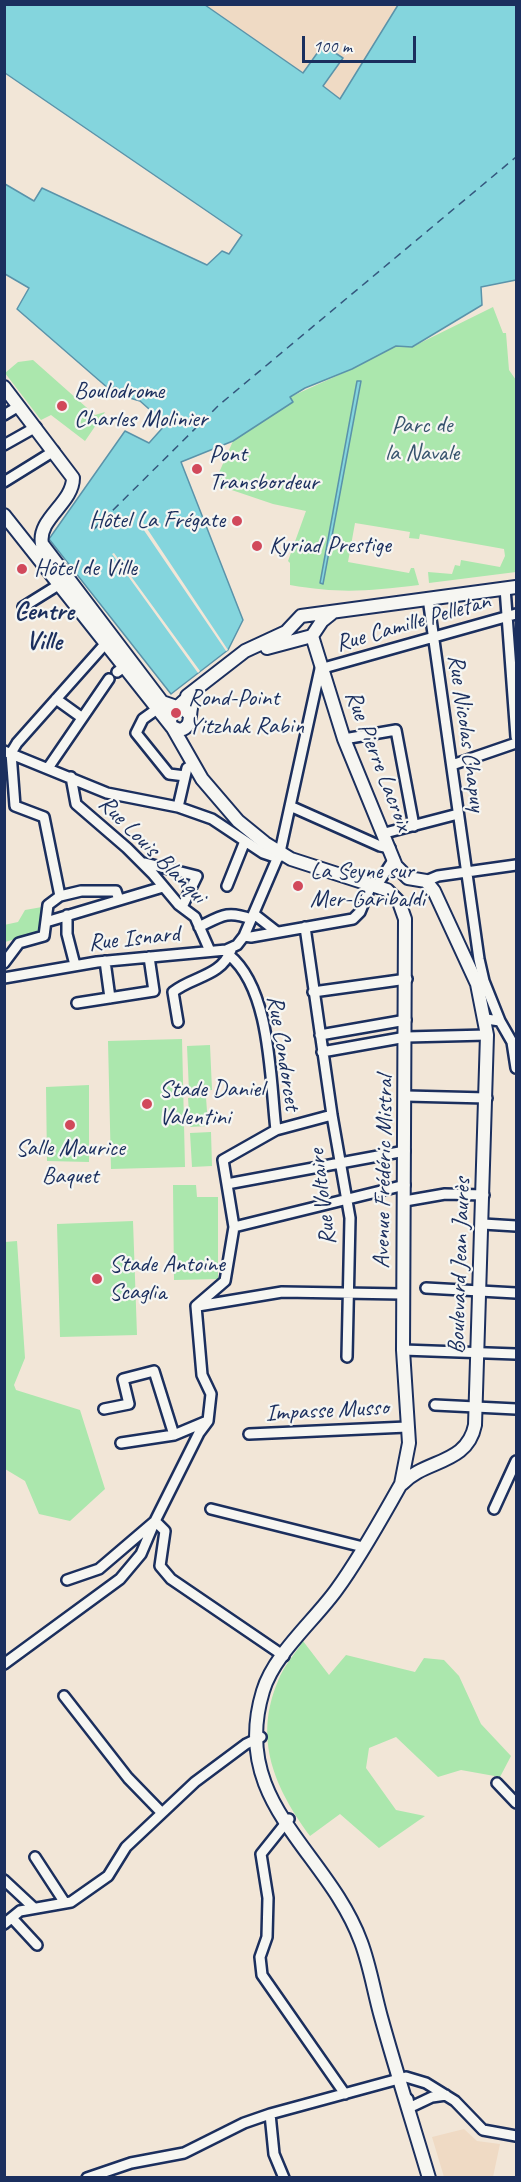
<!DOCTYPE html>
<html>
<head>
<meta charset="utf-8">
<style>
	body { margin:0 }
	#map { position:relative; width:521px; height:2182px; overflow:hidden; background:#f2e6d7; font-family:Caveat,sans-serif }
	canvas { display:block }
	.frame { position:absolute; inset:0; border:6px solid #1b2f5e; pointer-events:none }
	.scale { position:absolute; left:302px; top:36px; width:114px; height:27px; box-sizing:border-box; border:3px solid #1b2f5e; border-top:0; padding-left:8px; font-size:18px; line-height:21px; white-space:nowrap; color:#1b2f5e; -webkit-text-stroke:4px #f6f6f2; paint-order:stroke }
</style>
</head>
<body>
<div id="map">
<canvas width="521" height="2182"></canvas>
<div class="frame"></div>
<div class="scale">100 m</div>
</div>
<script>
const ctx = document.querySelector('canvas').getContext('2d');
ctx.lineJoin = 'round';
function paint(path, color) {
  ctx.fillStyle = color;
  ctx.fill(path, 'evenodd');
}
function strokePath(path, color, width, dash) {
  ctx.strokeStyle = color;
  ctx.lineWidth = width;
  ctx.lineCap = dash ? 'butt' : 'round';
  ctx.setLineDash(dash || []);
  ctx.stroke(path);
}
function write(font, color, halo, rows, align = 'center') {
  ctx.font = font + ' Caveat,sans-serif';
  ctx.lineWidth = 4.5;
  ctx.setLineDash([]);
  ctx.textBaseline = 'middle';
  ctx.strokeStyle = halo;
  ctx.fillStyle = color;
  for (const [text, x, y, turn = 0] of rows) {
    ctx.save();
    ctx.translate(x, y);
    ctx.rotate((+turn || 0) * Math.PI / 180);
    ctx.textAlign = isNaN(turn) ? turn : align;
    if (halo) ctx.strokeText(text, 0, 0);
    ctx.fillText(text, 0, 0);
    ctx.restore();
  }
}
paint(new Path2D(`
	M205,5H398L340,99L323,86L343,58L323,45L303,73Z
	M464,2129L477,2141L500,2144L493,2177H444L432,2137Z`), '#efdac4');
paint(new Path2D(`
	M493,307L503,333H506L509,370L516,380V572L429,583L428,572L452,574L455,565L460,566L461,560L500,567L505,556L504,549L420,534L419,539L409,538L410,532L355,523L348,562L409,573L411,568H414L419,585C368,591 341,594 290,585V563L288,561L306,511L273,504L214,484L233,441L292,402L290,397L352,369L396,346L412,347Z
	M33,360L95,415L105,412L85,441L51,415L41,420L5,373L18,362Z
	M42,907L43,915L40,932L5,942L4,925L18,922L25,910Z
	M182,1039L185,1167L111,1169L108,1041Z
	M210,1045L212,1090L189,1091L187,1046Z
	M89,1085V1162L47,1161L46,1087Z
	M206,1097L208,1126L190,1127L188,1098Z
	M211,1132L212,1166L192,1167L190,1133Z
	M173,1185H196L197,1197H218V1279L174,1280Z
	M133,1221L137,1335L60,1337L57,1224Z
	M17,1241L25,1358L14,1385L16,1390L80,1410L105,1489L70,1521L39,1514L25,1481L5,1469V1242Z
	M303,1641L329,1675L346,1655L415,1672L424,1658L444,1660L459,1676L481,1724L511,1756L500,1777L461,1770L438,1777L396,1737L369,1748L366,1768L396,1810L425,1816L379,1848L340,1814L310,1836C275,1788 253,1740 278,1681C283,1667 295,1654 303,1641Z`), '#abe7ad');
const water = new Path2D(`
	M5,5H205L303,73L323,45L343,58L323,86L340,99L398,5H516V280L481,287L482,305L412,347L396,346L352,369L305,388L290,397L293,402L233,441L181,462L243,620L228,650L171,694L49,539L125,431L149,443L166,424L140,401L123,396L116,387L109,389L17,309L29,288L5,274V184L34,201L42,188L207,265L222,251L229,254L242,235L5,73Z
	M357,381H361L323,584L320,583Z`);
paint(water, '#84d5dd');
strokePath(water, '#5a93aa', 1.5);
paint(new Path2D(`
	M142,521L228,650L226,651L139,523Z
	M114,553L200,671L198,673L112,554Z`), '#f2e6d7');
strokePath(new Path2D(`
	M93,530L219,405L516,157`), '#35587e', 1.5, [8, 6]);
const minor = new Path2D(`
	M4,415L19,406
	M4,445L36,427
	M4,482L54,451
	M505,588L516,737
	M428,598L479,959L484,981L500,1021
	M23,607L60,584
	M117,672L124,667
	M56,699L81,717
	M157,709L143,719L136,733L169,774L185,776
	M344,739L396,730L414,826
	M4,751L107,793L178,807L212,819L263,853L278,858
	M452,765L516,743
	M48,768L109,679
	M71,777L76,804L127,848L153,874L179,905L195,917L210,951
	M290,806L380,846L390,848
	M178,807L187,768L193,765
	M385,833L458,814
	M145,863L197,876L182,907
	M426,881L438,876L516,865
	M377,885L394,859
	M227,886L245,841
	M60,896L81,891H116L119,900
	M254,914L277,932
	M67,915V934L75,965
	M46,922L163,887
	M199,927C221,916 227,910 251,919
	M305,927L332,1115L350,1218L347,1357
	M244,936L251,937L353,919L360,912L372,883
	M229,955C271,989 270,1079 276,1130
	M105,961L110,998
	M4,963L19,943L44,936L48,905L60,896L44,817L15,806L11,753L17,743L106,643
	M4,978L97,962L226,950L237,945L244,936L280,852L320,669L516,614
	M313,992L407,979
	M77,1003L154,991L149,957
	M486,1019L500,1021L512,1042L516,1068
	M178,1022L173,992C193,976 221,977 231,950
	M320,1035L406,1020
	M322,1052L406,1037L487,1035
	M406,1096L487,1098
	M227,1184L405,1151
	M405,1201L445,1194L484,1195
	M483,1224L516,1226
	M234,1227L405,1185
	M426,1288L516,1293
	M196,1306L202,1375L211,1394L208,1421L199,1433L155,1521L165,1531L160,1566L171,1579L284,1656
	M196,1306L225,1281L234,1227L223,1160L276,1130L332,1115
	M198,1306L282,1292L403,1294
	M403,1350L516,1354
	M435,1405L516,1409
	M104,1409L129,1404L123,1379L154,1371L174,1435
	M249,1434L407,1427
	M121,1443L174,1435L205,1422
	M211,1509L363,1547
	M494,1509L516,1461
	M67,1580L99,1569L154,1522
	M4,1664L120,1579L141,1554L155,1521
	M64,1696L128,1778L162,1813
	M497,1783L516,1803
	M289,1819L261,1854L268,1898L267,1937L260,1957L262,1975L345,2094
	M35,1857L65,1903
	M4,1880L34,1908
	M12,1918L37,1945
	M4,1924L20,1911L71,1902L108,1876L126,1847L195,1782L246,1744L261,1737
	M408,2099L409,2104L413,2106L432,2097L446,2095
	M270,2114L274,2154L284,2178
	M87,2178L131,2163L184,2153L244,2123L270,2114L406,2077L426,2083L455,2101L483,2130L516,2136`);
const major = new Path2D(`
	M4,387L73,478C73,503 37,519 42,544L162,702L185,710L190,715
	M4,515L172,727L180,730C192,727 189,718 191,708
	M312,636L344,739L396,866L408,878L426,881L434,891L477,984L487,1035L475,1425C467,1465 425,1459 402,1484
	M267,648L312,636L322,621L332,613
	M194,692L171,713L170,723L202,779L238,821L265,843L291,859L387,890L399,902L405,919L403,1350L409,1443L401,1484C381,1519 361,1556 337,1589C315,1620 274,1654 263,1691C229,1803 327,1850 361,1942C370,1966 374,1992 381,2017C396,2071 413,2124 429,2178
	M187,696L245,651L286,632L301,616L516,587`);
strokePath(minor, '#1b2f5e', 14);
strokePath(major, '#1b2f5e', 16);
strokePath(minor, '#f6f6f2', 9);
strokePath(major, '#f6f6f2', 12);
for (const [x, y, r, color] of [
	[62,406,6,"#d1495b"],
	[197,469,6,"#d1495b"],
	[237,521,6,"#d1495b"],
	[257,546,6,"#d1495b"],
	[22,569,6,"#d1495b"],
	[176,713,6,"#d1495b"],
	[298,886,6,"#d1495b"],
	[147,1104,6,"#d1495b"],
	[70,1125,6,"#d1495b"],
	[97,1279,6,"#d1495b"]
]) {
  const dot = new Path2D();
  dot.arc(x, y, r, 0, 2 * Math.PI);
  ctx.fillStyle = color;
  ctx.fill(dot);
  strokePath(dot, '#f6f6f2', 2);
}
write('24px', '#1b2f5e', '#f6f6f2', [
	["Boulodrome",74,392],
	["Charles Molinier",74,420],
	["Pont",209,455],
	["Transbordeur",209,483],
	["Hôtel La Frégate",225,521,"right"],
	["Kyriad Prestige",269,546],
	["Hôtel de Ville",34,569],
	["Rond-Point",188,699],
	["Yitzhak Rabin",188,727],
	["La Seyne sur",310,872],
	["Mer-Garibaldi",310,900],
	["Stade Daniel",159,1090],
	["Valentini",159,1118],
	["Salle Maurice",70,1149,"center"],
	["Baquet",70,1177,"center"],
	["Stade Antoine",109,1265],
	["Scaglia",109,1293]
], 'left');
write('24px', '#38546e', '#f6f6f2', [
	["Parc de",422,426],
	["la Navale",422,454]
]);
write('24px', '#1b2f5e', '#f6f6f2', [
	["Rue Camille Pelletan",413,623,-16],
	["Rue Nicolas Chapuy",466,733,82],
	["Rue Pierre Lacroix",378,761,69],
	["Rue Louis Blanqui",152,850,45],
	["Rue Isnard",134,939,-6],
	["Rue Condorcet",283,1053,81],
	["Avenue Frédéric Mistral",384,1172,-89],
	["Rue Voltaire",323,1197,-97],
	["Boulevard Jean Jaurès",460,1266,-88],
	["Impasse Musso",327,1411,-3]
]);
write('bold 26px', '#1b2f5e', '#f6f6f2', [
	["Centre",44,612],
	["Ville",44,642]
]);
</script>
</body>
</html>
